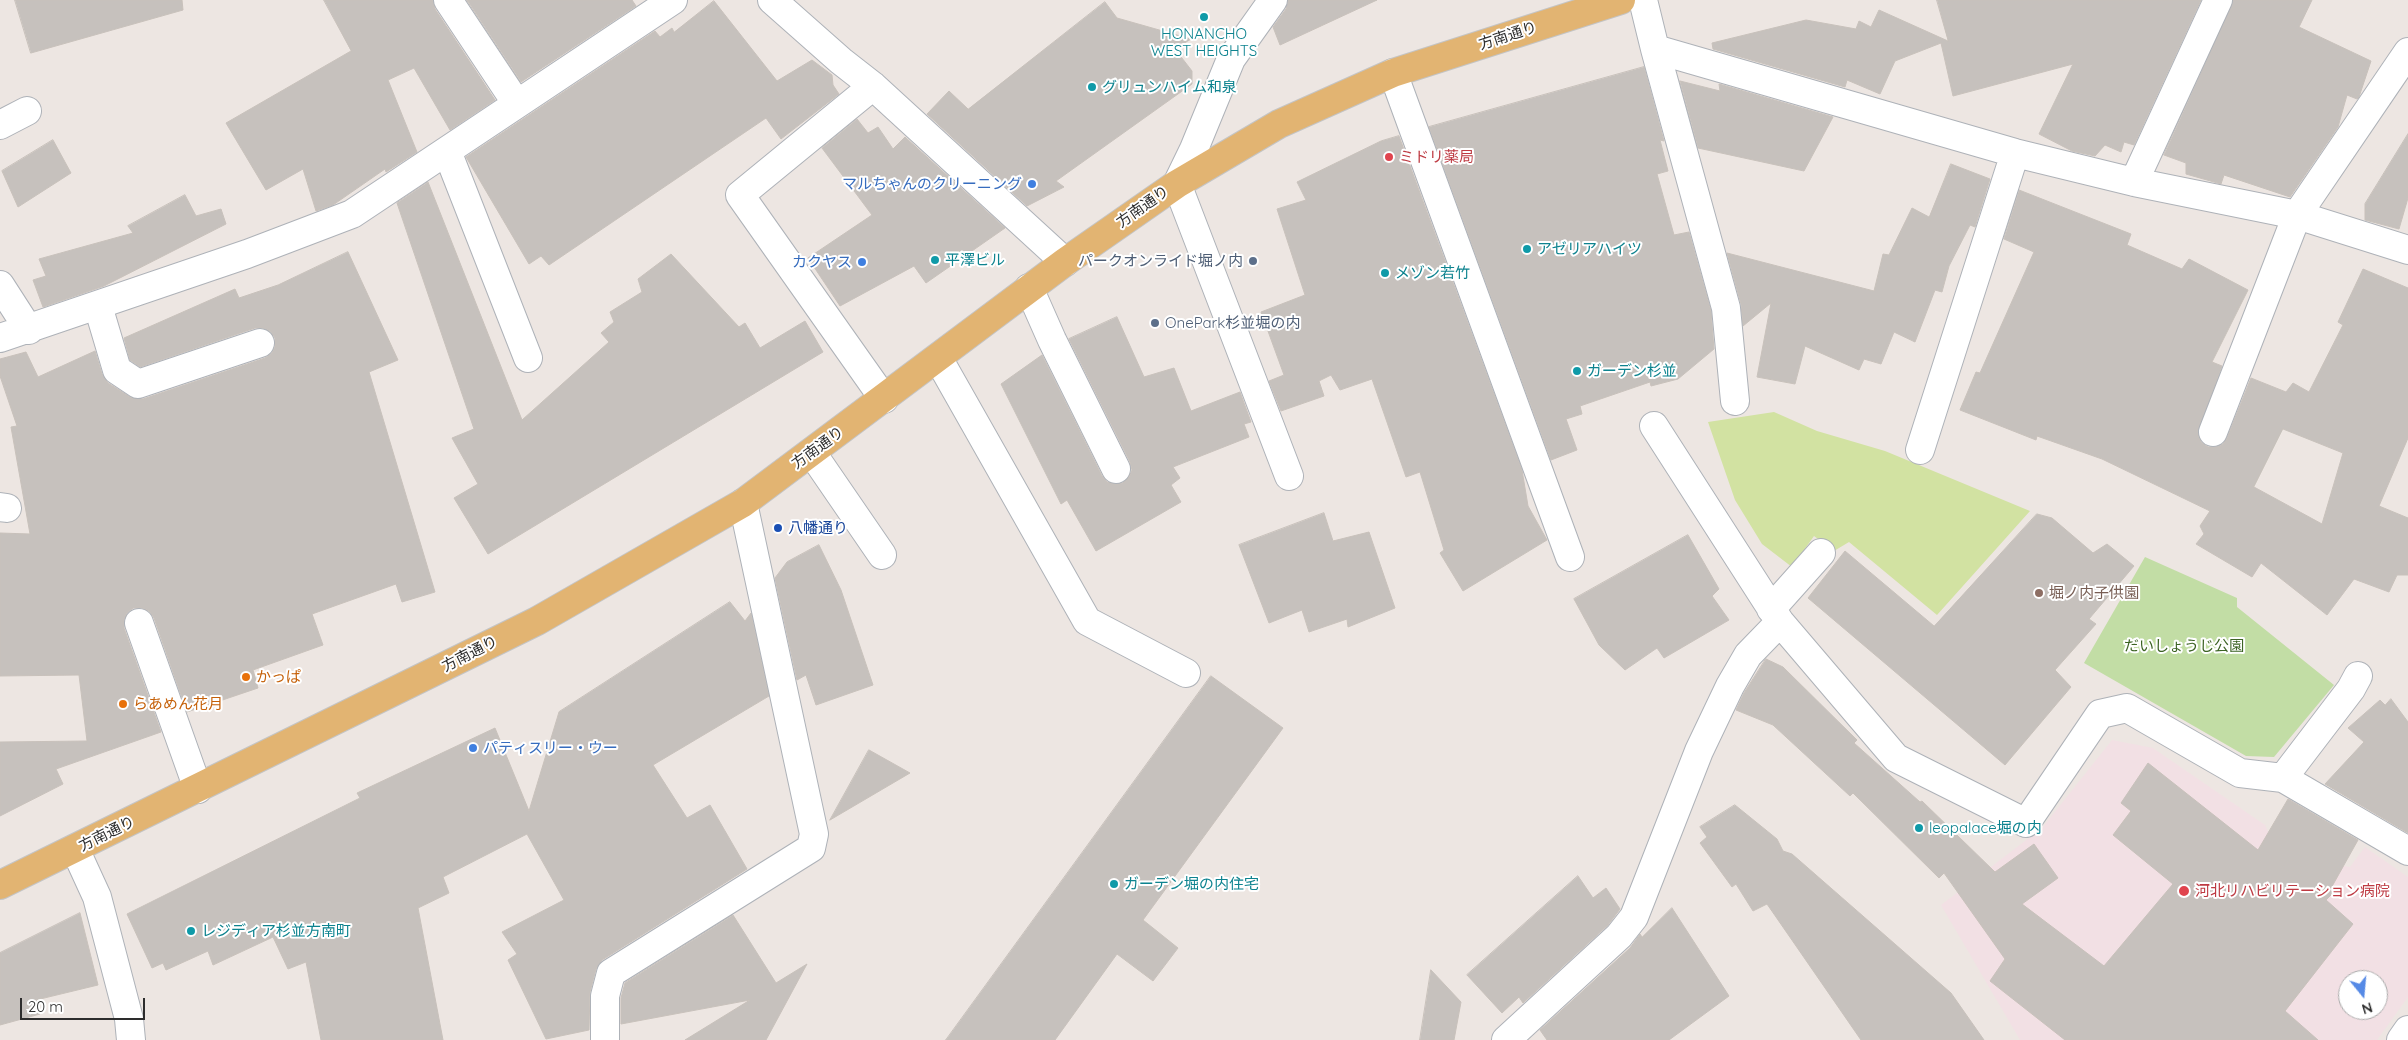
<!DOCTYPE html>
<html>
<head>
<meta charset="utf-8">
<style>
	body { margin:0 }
	#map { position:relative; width:2408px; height:1040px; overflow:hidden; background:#ede6e2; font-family:Quicksand,sans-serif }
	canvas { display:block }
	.north { position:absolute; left:2338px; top:970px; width:50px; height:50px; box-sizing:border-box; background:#fff; border:1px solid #ababab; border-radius:50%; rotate:163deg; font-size:14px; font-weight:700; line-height:20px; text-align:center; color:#2d2d2d }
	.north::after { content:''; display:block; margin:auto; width:18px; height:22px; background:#568ae6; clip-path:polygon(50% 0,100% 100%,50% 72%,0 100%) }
	.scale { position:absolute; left:20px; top:998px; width:125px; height:22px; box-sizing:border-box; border:2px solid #2d2d2d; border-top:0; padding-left:6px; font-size:15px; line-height:18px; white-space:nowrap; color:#2d2d2d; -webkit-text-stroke:4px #fff; paint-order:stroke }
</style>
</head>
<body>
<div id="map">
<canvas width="2408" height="1040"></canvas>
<div class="north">N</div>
<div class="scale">20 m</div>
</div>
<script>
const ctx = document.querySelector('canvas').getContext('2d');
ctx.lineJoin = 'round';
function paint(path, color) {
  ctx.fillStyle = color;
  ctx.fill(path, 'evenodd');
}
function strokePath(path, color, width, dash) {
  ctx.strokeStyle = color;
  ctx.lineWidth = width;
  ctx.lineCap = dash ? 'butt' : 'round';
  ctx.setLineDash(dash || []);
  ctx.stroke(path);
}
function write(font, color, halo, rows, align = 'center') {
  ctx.font = font + ' Quicksand,"Noto Sans JP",sans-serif';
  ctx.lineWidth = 4;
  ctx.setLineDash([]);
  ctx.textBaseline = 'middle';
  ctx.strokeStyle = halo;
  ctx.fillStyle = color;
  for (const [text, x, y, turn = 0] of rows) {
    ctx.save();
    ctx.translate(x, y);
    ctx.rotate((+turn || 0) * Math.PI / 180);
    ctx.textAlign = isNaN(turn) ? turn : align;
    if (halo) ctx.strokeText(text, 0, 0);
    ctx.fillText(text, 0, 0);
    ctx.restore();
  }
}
paint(new Path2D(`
	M2112,740L2153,748L2265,825L2279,856L2350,867L2365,847L2408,877V997L2377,1040H2020L1941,905L2042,828ZM2348,980H2378V1010H2348Z`), '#f2e0e4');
paint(new Path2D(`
	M2145,557L2237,598V607L2334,685L2274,757L2246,756L2084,663Z`), '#c2dda5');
paint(new Path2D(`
	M1774,412L1817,431L1885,451L2030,511L1937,615L1849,542L1834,551L1814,536L1792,567L1762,544L1735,500L1708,422Z`), '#d2e2a2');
const building = new Path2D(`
	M15,0H182L183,10L31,53Z
	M324,0H433L435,9L495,100L450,130L414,68L388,80L417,152L386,172L385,169L333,205L316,211L303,169L266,190L226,123L351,51Z
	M467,0H632L636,6L521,82Z
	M1288,0H1377L1280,45L1273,27L1286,9Z
	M1937,0H2201L2134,145L2124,142L2121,152L2105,145L2095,156L2072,151L2039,134L2073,64L1953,96L1941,43L1895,61L1880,94L1847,80L1845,87L1713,49L1712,43L1806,20L1856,29L1859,21L1871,27L1879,10L1948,41Z
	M2233,0H2312L2299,27L2371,61L2359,97L2357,99L2347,95L2338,127L2290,197L2224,175L2221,184L2186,174V163L2164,155Z
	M714,1L777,81L812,60L832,75L833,85L839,94L781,139L766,118L549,265L541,256L529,264L466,157L655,31L660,37L672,28L674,32Z
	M1105,2L1117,18L1191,39L1175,49L1192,71V84L1056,181L1064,187L1027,206L927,114L949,91L968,109Z
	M1644,67L1664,141L1660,140L1668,171L1657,174L1674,235L1689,232L1711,311L1714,349L1678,379L1651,386L1650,382L1580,406L1582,414L1566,419L1577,450L1551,460L1429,127Z
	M1680,81L1720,91L1719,84L1833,117L1804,171L1698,148Z
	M857,119L868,133L878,127L893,149L905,137L1005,228L926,283L914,266L840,306L808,258L872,215L822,148Z
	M2408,134V198L2399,229L2365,220V204Z
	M1399,136L1522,470L1528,506L1547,540L1463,591L1440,553L1444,550L1420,472L1406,477L1372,379L1340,390L1331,375L1319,381L1324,396L1281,411L1269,381L1284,375L1261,312L1305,295L1277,209L1306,200L1297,182L1381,141Z
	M53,140L71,173L18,207L2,171Z
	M1951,164L1990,179L1975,227L1970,225L1949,266L1942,292L1935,290L1915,342L1894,332L1881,364L1864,359L1859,370L1805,346L1795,384L1757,377L1771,303L1743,326L1741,304L1727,253L1874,291L1883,254L1889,255L1912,208L1929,217Z
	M428,182L522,420L609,342L601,333L614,322L610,312L642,292L638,279L671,254L739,327L745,323L760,348L805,321L823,352L488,554L454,498L478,484L452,438L474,429L397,203Z
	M2019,190L2131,234L2127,245L2182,269L2189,259L2248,290L2212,362L2222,366L2198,434L2201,442L2208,447H2216L2223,444L2227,438L2251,378L2286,392L2293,383L2309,392L2343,325L2338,322L2363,269L2408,288V438L2379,506L2408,518V575H2397L2389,592L2354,579L2327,615L2261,563L2252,577L2196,544L2204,534L2200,526L2210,511L2102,459L2037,436L2036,440L1960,410L1976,372L1980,373L2034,252L2004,239ZM2283,429L2343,453L2322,524L2254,487Z
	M185,195L196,216L221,209L226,224L104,286L43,307L33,280L46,276L39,259L133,233L128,226Z
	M348,252L398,360L369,372L435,592L402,602L396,584L312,614L323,645L253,670L258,688L187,712L154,618L149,611L142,608H133L127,613L124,620V628L161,732L56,769L63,784L0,816V742L87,741L79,675L0,676V533L30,534L11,427L17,426L0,376V359L26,352L38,377L95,351L102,374L108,383L130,397L143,399L265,358L272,353L275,347V338L270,331L263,328H255L140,367L130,360L124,338L235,289L239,298L278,285Z
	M1117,317L1144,377L1174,368L1191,411L1240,392L1251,422L1244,424L1249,437L1173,467L1180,478L1171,485L1181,502L1096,551L1067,500L1061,504L1001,384L1042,355L1102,476L1107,482L1115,484L1123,483L1129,477L1132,470L1130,462L1069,339Z
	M1324,513L1333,541L1369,532L1395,608L1348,627L1347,619L1309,632L1302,610L1269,623L1239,545Z
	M2037,514L2052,518L2093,553L2107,544L2134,566L2089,619L2096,624L2055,670L2071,687L2005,765L1808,598L1845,551L1934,626Z
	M1688,535L1719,589L1712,596L1729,620L1664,658L1657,648L1625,670L1599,645L1574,599Z
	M819,545L841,590L873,685L816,705L806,675L797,680L775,578L787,562Z
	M730,602L745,621L751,613L769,696L653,765L687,818L710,805L747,869L602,960L596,969L590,992L589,1030L546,1039L508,960L517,954L502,932L564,900L527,834L443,877L449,893L418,908L443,1040H321L306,962L288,969L273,937L213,965L208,951L166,970L163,963L152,968L127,914L360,798L357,793L495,728L529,811L559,712Z
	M1766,659L1783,667L1857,740L1854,743L1920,802L1922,801L1995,872L2034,844L2058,878L2022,904L2104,966L2173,884L2113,835L2131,811L2121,803L2148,763L2258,850L2288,799L2358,840L2330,890L2333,893L2326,900L2353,924L2285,1011L2318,1040H2065L1990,981L2005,959L1944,873L1939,878L1853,793L1850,796L1773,725L1736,710L1744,693Z
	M1211,676L1283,728L1143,920L1178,948L1153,981L1117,954L1055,1040H946Z
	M2391,699L2408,722V833L2325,784L2364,742L2348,728L2380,700L2385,705Z
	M869,750L910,773L830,820Z
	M1735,805L1777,839L1783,851L1792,854L1951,993L1984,1040H1861L1767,904L1753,911L1736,884L1732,887L1700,843L1707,837L1700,827Z
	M1578,876L1593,898L1606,888L1620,909L1608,925L1523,1003L1519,997L1502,1013L1467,975Z
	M1672,908L1729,996L1669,1040H1547L1540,1030L1630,948L1640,934L1642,937Z
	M80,913L98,985L36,1000L40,1014L0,1025V953Z
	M733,915L776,983L807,964L766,1040H685L750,1000L621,1024V998L625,983Z
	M1431,970L1461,1002L1454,1040H1420Z`);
paint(building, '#c6c1bd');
strokePath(building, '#c8c1bb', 1);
const minor = new Path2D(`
	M448,0L517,104
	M772,0L841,61L873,86L1065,262
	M1273,0L1231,59L1194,149L1177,184L1289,476
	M1643,0L1655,49L2015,153L2134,182L2297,215L2408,250
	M1655,49L1726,308L1735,401
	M1393,73L1570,557
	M873,86L740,195L884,399
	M0,125L27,111
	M447,151L528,358
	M2134,182L2218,0
	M0,285L29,330
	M1029,288L1052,340L1116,469
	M98,306L117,370L138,384L260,343
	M0,338L247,254L352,214L673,0
	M938,358L1087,621L1186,673
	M1654,426L1780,622L1896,758L2026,823L2100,714L2127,708L2240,773L2283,778L2408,851
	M2213,432L2297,215L2408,52
	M1920,450L2015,153
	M812,453L882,555
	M0,507L7,508
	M1771,609L1821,553
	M139,623L198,789
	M2283,778L2351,689L2358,676
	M75,849L97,897L129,1019L131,1040
	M605,1040V996L611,973L811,848L814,834L743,503
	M1506,1040L1619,936L1634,917L1699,751L1730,686L1748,655L1780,622
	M2401,1040L2408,1030`);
const major = new Path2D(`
	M0,885L537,621L743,503L1065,262L1177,184L1279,124L1393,73L1621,0`);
strokePath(minor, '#aeb2b8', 30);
strokePath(major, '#c4c4c4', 30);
strokePath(minor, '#fff', 28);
strokePath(major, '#e2b472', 28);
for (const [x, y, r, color] of [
	[1204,17,5,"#0f9aa8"],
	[1092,87,5,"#0f9aa8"],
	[1389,157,5,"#e0444e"],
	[1032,184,5,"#3f7fe0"],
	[1527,249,5,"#0f9aa8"],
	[935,260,5,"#0f9aa8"],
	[1253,261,5,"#5c6f8a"],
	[862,262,5,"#3f7fe0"],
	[1385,273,5,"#0f9aa8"],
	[1155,323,5,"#5c6f8a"],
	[1577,371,5,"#0f9aa8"],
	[778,528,5,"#1a4fb4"],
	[2039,593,5,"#8d6e63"],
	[246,677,5,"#e8710a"],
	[123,704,5,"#e8710a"],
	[473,748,5,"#3f7fe0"],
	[1919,828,5,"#0f9aa8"],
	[1114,884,5,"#0f9aa8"],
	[2184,891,6,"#e0444e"],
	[191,931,5,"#0f9aa8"]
]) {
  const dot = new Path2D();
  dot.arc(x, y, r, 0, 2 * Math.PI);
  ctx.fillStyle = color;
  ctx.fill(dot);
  strokePath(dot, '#fff', 2);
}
write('15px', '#0d838f', '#fff', [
	["HONANCHO",1204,34,"center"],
	["WEST HEIGHTS",1204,51,"center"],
	["グリュンハイム和泉",1102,87],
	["アゼリアハイツ",1537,249],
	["平澤ビル",945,260],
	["メゾン若竹",1395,273],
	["ガーデン杉並",1587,371],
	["leopalace堀の内",1929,828],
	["ガーデン堀の内住宅",1124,884],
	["レジディア杉並方南町",201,931]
], 'left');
write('15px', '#2d2d2d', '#fff', [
	["方南通り",1508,36,-18],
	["方南通り",1143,207,-35],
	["方南通り",818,448,-36],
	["方南通り",470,654,-27],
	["方南通り",107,834,-26]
]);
write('15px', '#be3a42', '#fff', [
	["ミドリ薬局",1399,157],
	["河北リハビリテーション病院",2195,891]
], 'left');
write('15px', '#366cbe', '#fff', [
	["マルちゃんのクリーニング",1022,184],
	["カクヤス",852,262],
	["パティスリー・ウー",483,748,"left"]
], 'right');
write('15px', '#4e5e75', '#fff', [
	["パークオンライド堀ノ内",1243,261],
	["OnePark杉並堀の内",1165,323,"left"]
], 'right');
write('15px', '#164399', '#fff', [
	["八幡通り",788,528]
], 'left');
write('15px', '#785e54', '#fff', [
	["堀ノ内子供園",2049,593]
], 'left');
write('15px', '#3c6324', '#fff', [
	["だいしょうじ公園",2184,646]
]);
write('15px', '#c56008', '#fff', [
	["かっぱ",256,677],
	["らあめん花月",133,704]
], 'left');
</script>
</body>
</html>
